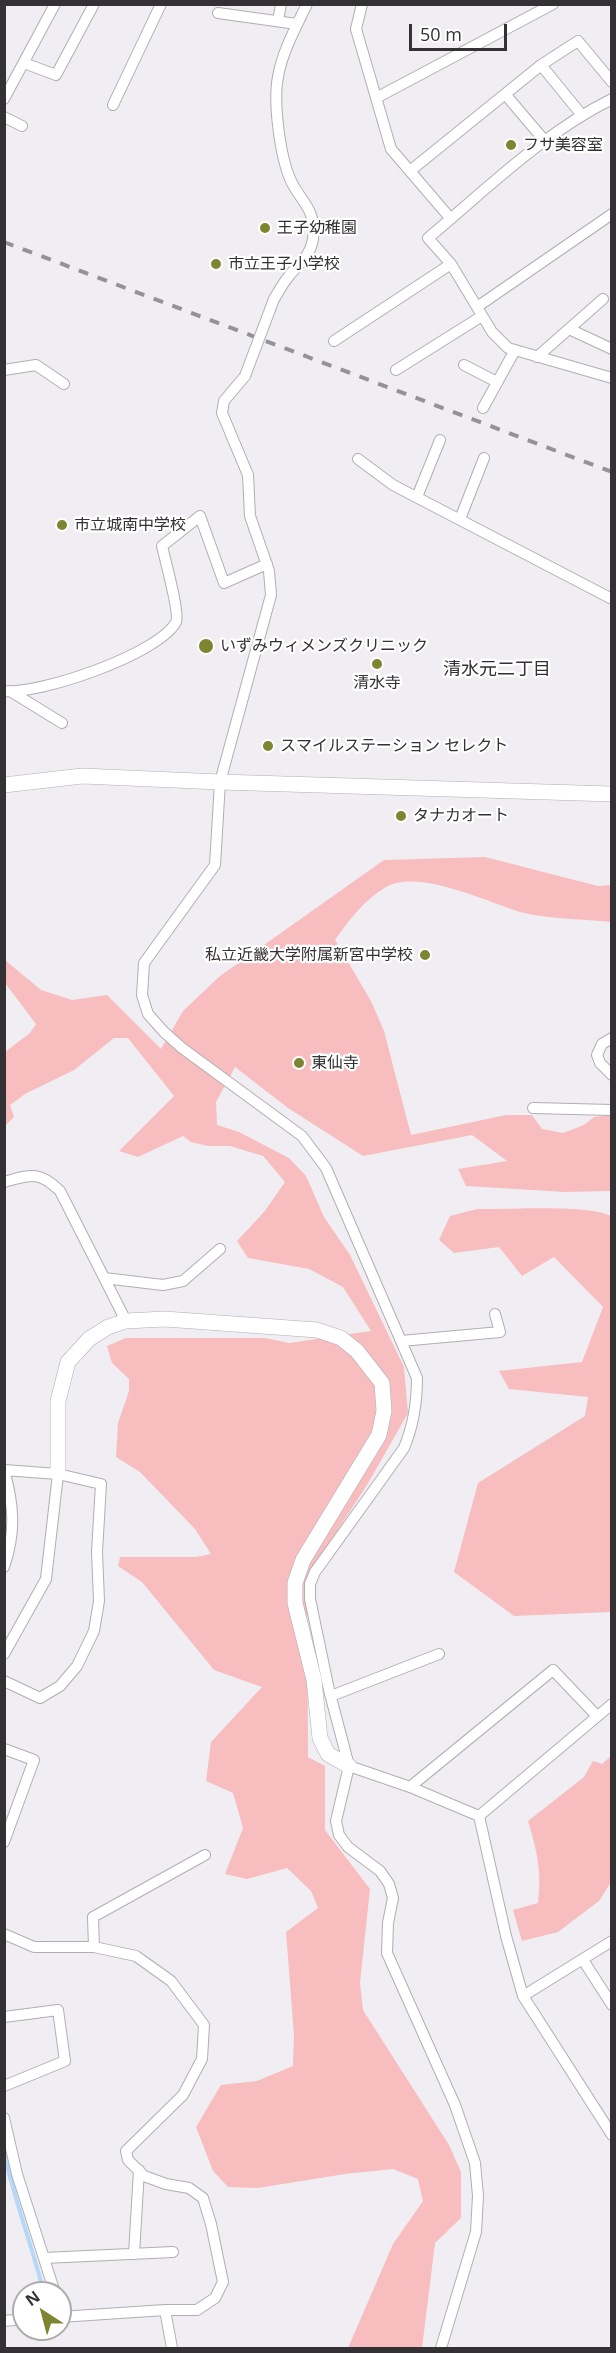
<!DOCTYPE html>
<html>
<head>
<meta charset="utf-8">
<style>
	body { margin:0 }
	#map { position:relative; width:616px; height:2353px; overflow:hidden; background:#f1eef3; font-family:"Open Sans",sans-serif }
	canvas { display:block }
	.frame { position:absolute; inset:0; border:6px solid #333133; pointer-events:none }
	.north { position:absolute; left:12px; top:2281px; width:60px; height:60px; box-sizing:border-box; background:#fff; border:2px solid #adadad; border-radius:50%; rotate:324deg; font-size:16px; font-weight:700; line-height:24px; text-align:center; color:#333133 }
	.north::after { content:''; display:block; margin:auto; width:21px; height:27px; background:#7d8530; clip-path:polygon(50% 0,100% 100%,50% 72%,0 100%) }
	.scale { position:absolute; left:409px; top:24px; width:98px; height:27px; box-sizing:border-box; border:3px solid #333133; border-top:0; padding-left:8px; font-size:18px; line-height:21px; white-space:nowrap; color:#333133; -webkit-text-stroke:4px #fff; paint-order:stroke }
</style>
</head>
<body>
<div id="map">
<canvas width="616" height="2353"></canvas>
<div class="frame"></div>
<div class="north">N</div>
<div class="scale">50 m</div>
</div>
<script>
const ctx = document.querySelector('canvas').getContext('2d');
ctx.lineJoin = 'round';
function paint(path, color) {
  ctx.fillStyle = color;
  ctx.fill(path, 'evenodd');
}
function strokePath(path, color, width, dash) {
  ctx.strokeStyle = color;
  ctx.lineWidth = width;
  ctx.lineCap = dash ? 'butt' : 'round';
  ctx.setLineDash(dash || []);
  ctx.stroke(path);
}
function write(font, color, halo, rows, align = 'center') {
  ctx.font = font + ' "Open Sans","Noto Sans JP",sans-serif';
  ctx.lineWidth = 4.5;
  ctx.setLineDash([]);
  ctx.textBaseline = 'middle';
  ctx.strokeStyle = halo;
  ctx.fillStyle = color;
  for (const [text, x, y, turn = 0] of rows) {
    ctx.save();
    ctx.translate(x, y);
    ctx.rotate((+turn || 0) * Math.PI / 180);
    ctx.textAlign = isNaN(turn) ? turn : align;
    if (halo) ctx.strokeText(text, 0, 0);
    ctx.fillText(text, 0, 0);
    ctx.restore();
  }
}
paint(new Path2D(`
	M485,857L598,886L611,885V922C585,919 549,919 524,913C489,903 419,868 386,887C365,899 348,921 335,940L371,1001L384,1031L411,1135L506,1115H532L542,1129L563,1133L584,1125L594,1117L611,1115V1191L565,1192L466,1186L458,1169L507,1161L472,1135L363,1156L288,1108L235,1067L216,1102L217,1125L239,1132L289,1158L306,1176L324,1217L350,1255L404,1367L408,1413L367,1485L307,1577L308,1757L325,1766V1830L370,1889L360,1983L363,2010L449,2145L461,2172V2218L435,2243L422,2348H348L393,2244L423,2201L418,2179L393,2169L345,2174L258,2188L228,2187L213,2171L196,2127L221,2085L257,2081L293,2066L294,2035L286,1932L318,1908L311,1891L287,1868L247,1879L225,1874L243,1828L233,1793L206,1781L211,1742L262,1687L214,1670L142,1582L118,1566L120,1557H196L211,1554L195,1529L140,1472L116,1457L118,1423L129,1391V1379L112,1363L107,1346L126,1338H265L289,1343L371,1331L343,1287L309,1269L248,1258L237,1241L264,1212L285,1182L263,1156L230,1146H208L191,1142L183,1136L138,1157L119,1151L174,1096L128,1038H114L74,1070L25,1094L10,1105L14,1117L5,1126V1052L30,1033L36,1024L5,983V960L41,990L72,1000L107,995L161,1049L183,1011L220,976L384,860Z
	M477,1209C509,1210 584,1204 611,1216V1612L514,1616L454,1572L478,1483L585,1416L588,1397L509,1389L499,1371L582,1362L603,1307L554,1257L522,1276L499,1247L454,1253L439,1240L450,1216Z
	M611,1756V1882L599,1901L558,1932L522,1941L513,1910L538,1903C542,1872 537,1851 528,1821L584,1777L593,1761L602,1764Z`), '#f7bdbf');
strokePath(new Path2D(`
	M4,2154C15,2201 32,2246 44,2293`), '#b5d8f9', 4);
const street = new Path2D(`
	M362,4L356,29L391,149L451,219
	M218,13L297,24
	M278,21L281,4
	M24,63L56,75L94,4
	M541,65L578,41L612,82
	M505,94L544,140
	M376,98L553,4
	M4,99L55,4
	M612,99C543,133 487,189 428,238L451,264L492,332L508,348L612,378
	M113,105L161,4
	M4,117L22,126
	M410,171L541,65L581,114
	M274,299C279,291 283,283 289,276C299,263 310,257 313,239C317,210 301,202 291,181C280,157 273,102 278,77C282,52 296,27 307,4
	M477,307L612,214
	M569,329L612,349
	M334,341L451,264
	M537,357L603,299
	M464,365L497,382
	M4,370L36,365L64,384
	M396,370L482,316
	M245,376L224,401L222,413L248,475L250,516L269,571L271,595L220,782L215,865L144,963L142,995L148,1014L164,1032L182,1048L302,1136L326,1168L417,1378C417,1403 414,1424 404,1448L315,1572L310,1584V1599L329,1690L349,1766L336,1821L339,1835L348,1847L380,1871L389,1884L393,1898L388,1923L387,1953L455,2105L475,2163L478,2196L476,2232L441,2348
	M483,408L515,350
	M358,459L393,485L612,599
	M417,497L440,440
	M460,519L484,458
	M4,691C39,695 159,654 176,622C180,614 165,559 162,546L200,516L224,583L267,564
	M10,691L62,723
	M612,1038L602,1044L597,1055L600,1063L612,1075
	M533,1108L612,1110
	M4,1182C30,1175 39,1170 60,1191L126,1321
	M104,1278L163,1285L183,1281L220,1249
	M401,1341L500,1332L495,1314
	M4,1470L58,1474L101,1484L97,1552L99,1601L94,1631L77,1666L60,1686L40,1698L4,1681
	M4,1470C14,1505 16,1532 4,1567
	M4,1654L46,1579L58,1474
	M331,1696L439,1654
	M4,1749L34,1760L4,1842
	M349,1766L410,1787L479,1816
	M410,1787L553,1670L597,1716
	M479,1816L506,1936L523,1996L612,2135
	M479,1816L612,1704
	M4,1934L34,1947H94L136,1956L171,1981L204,2025L202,2059L183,2095L126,2151L128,2160L144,2176L166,2184L189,2188L203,2198L211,2224L223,2282L215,2298L197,2310H165L60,2317
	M94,1947L93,1917L205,1855
	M583,1960L612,2005
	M523,1996L612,1941
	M4,2017L58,2010L65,2061L4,2086
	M4,2118L17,2174L55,2293
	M134,2254L139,2170
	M44,2258L173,2252
	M165,2310L172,2348
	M4,2321L24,2319`);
const secondary = new Path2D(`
	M4,785L82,776L220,782L612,794
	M58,1474V1401L68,1362L89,1339L108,1327L126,1321L165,1319L317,1330L341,1338L357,1351L382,1383L384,1411L379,1435L303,1560L295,1583V1603L314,1680L320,1738L328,1754L349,1766`);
strokePath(street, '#b1aeb3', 12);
strokePath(secondary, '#b1aeb3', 16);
strokePath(street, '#fff', 10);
strokePath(secondary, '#fff', 15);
strokePath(new Path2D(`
	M4,242L612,472`), '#949295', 4, [10, 10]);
const streetBridge = new Path2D(`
	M245,376L274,299`);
strokePath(streetBridge, '#b1aeb3', 12, []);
strokePath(streetBridge, '#fff', 10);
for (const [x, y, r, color] of [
	[511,145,6,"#7d8530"],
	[265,228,6,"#7d8530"],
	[216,264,6,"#7d8530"],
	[62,525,6,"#7d8530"],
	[206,646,8,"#7d8530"],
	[377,664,6,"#7d8530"],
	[268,746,6,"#7d8530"],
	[401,816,6,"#7d8530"],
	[425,955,6,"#7d8530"],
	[299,1063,6,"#7d8530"]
]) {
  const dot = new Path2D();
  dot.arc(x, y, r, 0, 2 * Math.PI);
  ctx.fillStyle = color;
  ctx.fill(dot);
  strokePath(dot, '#fff', 2);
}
write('16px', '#333133', '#fff', [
	["フサ美容室",523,145],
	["王子幼稚園",277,228],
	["市立王子小学校",228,264],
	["市立城南中学校",74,525],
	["いずみウィメンズクリニック",220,646],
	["清水寺",377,683,"center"],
	["スマイルステーション セレクト",280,746],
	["タナカオート",413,816],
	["私立近畿大学附属新宮中学校",413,955,"right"],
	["東仙寺",311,1063]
], 'left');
write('18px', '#333133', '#fff', [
	["清水元二丁目",497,670]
]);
</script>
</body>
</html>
